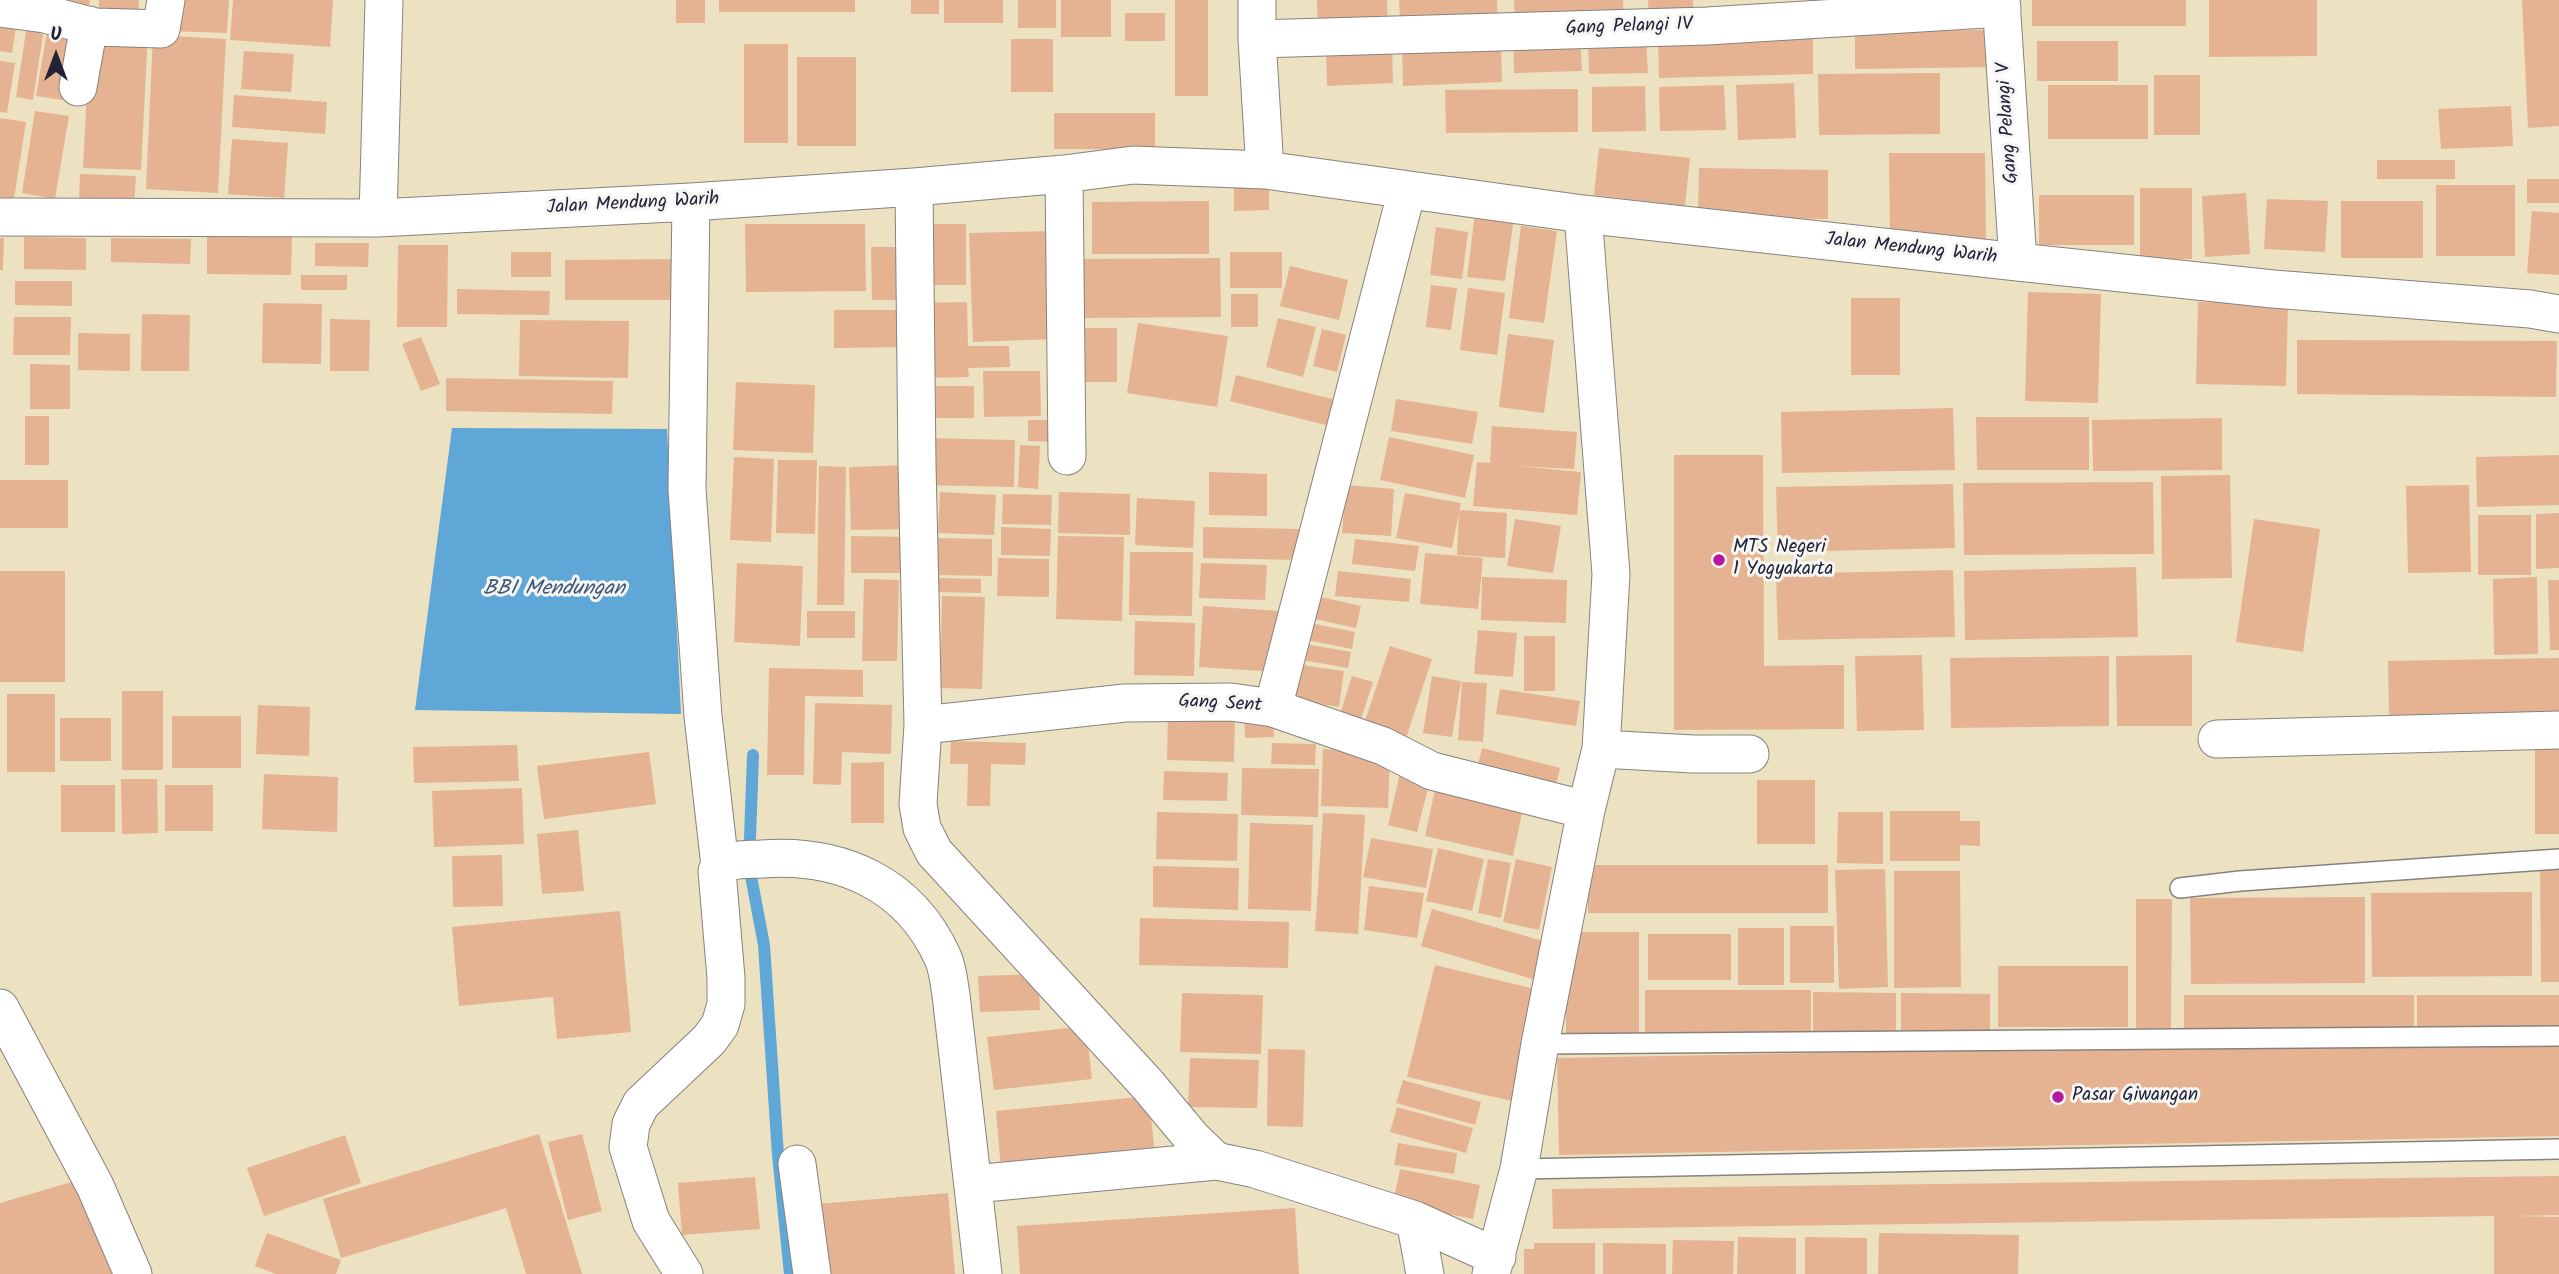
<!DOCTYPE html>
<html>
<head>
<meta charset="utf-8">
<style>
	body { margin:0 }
	#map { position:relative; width:2559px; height:1274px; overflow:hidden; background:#ece1c1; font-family:Kalam,sans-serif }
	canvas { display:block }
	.north { position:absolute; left:21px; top:21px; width:70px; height:70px; -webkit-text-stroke:5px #f6f6f2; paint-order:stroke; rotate:0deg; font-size:19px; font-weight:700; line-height:28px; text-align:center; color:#22223b }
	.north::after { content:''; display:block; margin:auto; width:24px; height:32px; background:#22223b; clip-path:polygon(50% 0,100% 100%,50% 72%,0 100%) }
</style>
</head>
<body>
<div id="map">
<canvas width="2559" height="1274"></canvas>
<div class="north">U</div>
</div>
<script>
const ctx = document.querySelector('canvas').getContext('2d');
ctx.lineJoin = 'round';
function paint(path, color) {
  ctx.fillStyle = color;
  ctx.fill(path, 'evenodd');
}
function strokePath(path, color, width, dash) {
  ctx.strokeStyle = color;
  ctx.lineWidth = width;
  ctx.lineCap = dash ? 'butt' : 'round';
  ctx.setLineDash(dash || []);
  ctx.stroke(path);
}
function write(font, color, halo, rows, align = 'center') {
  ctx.font = font + ' Kalam,sans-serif';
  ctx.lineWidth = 6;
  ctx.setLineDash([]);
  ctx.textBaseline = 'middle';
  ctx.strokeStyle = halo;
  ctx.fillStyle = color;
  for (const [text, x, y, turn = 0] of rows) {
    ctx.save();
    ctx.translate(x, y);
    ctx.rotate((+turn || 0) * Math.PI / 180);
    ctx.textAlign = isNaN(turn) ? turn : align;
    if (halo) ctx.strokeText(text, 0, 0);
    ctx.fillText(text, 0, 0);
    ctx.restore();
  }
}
paint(new Path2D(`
	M452,428L667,429L681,714L415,710Z`), '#5fa7d6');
strokePath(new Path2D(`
	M753,755L749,866L764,945L778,1155L790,1274`), '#5fa7d6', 12);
paint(new Path2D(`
	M51,0H90L87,16Z
	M99,0H139L138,27L98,25Z
	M170,0H229L227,33L169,31Z
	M233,0H333L330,47L230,40Z
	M676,0H705V23H676Z
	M719,0H855V12H719Z
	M911,0H939V14H911Z
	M944,0H1003V23H944Z
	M1018,0H1056V28H1018Z
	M1061,0H1111V37H1061Z
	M1175,0H1208V96H1175Z
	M1317,0H1387L1388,33L1318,35Z
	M1399,0H1497L1498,31L1401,34Z
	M1514,0H1623L1624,28L1515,31Z
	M1648,0H1693L1694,23L1649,25Z
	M2032,0H2186V26H2032Z
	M2209,0H2317V56L2209,57Z
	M2522,0H2559V126L2528,128Z
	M0,10L18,13L12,53L0,51Z
	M1125,13H1165V41H1125Z
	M28,18L45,21L33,100L16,97Z
	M49,21L86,27L75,102L36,96Z
	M1813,28V74L1659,78L1658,32Z
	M90,29L148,32L141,170L83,168Z
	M1994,30V67L1855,69V31Z
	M153,35L226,39L218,193L146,189Z
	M1580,35L1582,71L1514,73L1513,37Z
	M1011,39H1053V92H1011Z
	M1646,39L1648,73L1589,74L1588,40Z
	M1501,41L1502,82L1403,86L1402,44Z
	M2037,41H2118V81H2037Z
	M1392,43L1393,83L1327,86L1326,45Z
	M744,44H788V143H744Z
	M244,51L294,54L291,92L241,89Z
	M797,57H856V146H797Z
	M0,61L15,63L7,113L0,112Z
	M1940,73V134L1819,135L1818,74Z
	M2154,75H2200V135H2154Z
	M1794,83L1796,138L1738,140L1736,85Z
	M1724,85L1726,130L1660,131L1659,87Z
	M2048,85H2148V139H2048Z
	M1645,86L1646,131L1592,132V87Z
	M1578,89V132L1446,133L1445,90Z
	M234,95L327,102L325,134L232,127Z
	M2511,106L2513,146L2441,149L2438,109Z
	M35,111L69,116L55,199L22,193Z
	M1054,113H1155V149H1054Z
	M0,118L26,122L14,199L0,197Z
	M232,139L288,143L284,198L228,194Z
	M1599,148L1690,158L1685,206L1594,195Z
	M1889,153H1985L1986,239L1890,240Z
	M2377,160H2455V179H2377Z
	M1699,168L1828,170V219L1698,217Z
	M80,174L136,176L134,206L79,203Z
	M2527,179H2559V203H2527Z
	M1234,183H1269V210L1234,211Z
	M2436,185H2515V256H2436Z
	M2140,188H2192V259H2140Z
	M2246,193L2250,254L2205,257L2202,196Z
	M2039,195H2134V245H2039Z
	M2267,199L2328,201L2325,252L2264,249Z
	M1209,201V254H1092V202Z
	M2341,201H2423V258H2341Z
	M1476,206L1515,211L1505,281L1467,277Z
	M2532,211L2559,213V275L2527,273Z
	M745,224H865L866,291L746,292Z
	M918,224H966V285H919Z
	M1521,226L1557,231L1544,323L1509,318Z
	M1436,227L1468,232L1462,279L1430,275Z
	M1051,231L1055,339L973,342L969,233Z
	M207,235L292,237L291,275L207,274Z
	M24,237L86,238V270L24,269Z
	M0,238H4L3,270H0Z
	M111,238L191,239L190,264L111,262Z
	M315,243H369L368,267L315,266Z
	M398,245H448L447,327H397Z
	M871,247H906L907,300H872Z
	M511,252H551V277H511Z
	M1230,252H1282V288H1230Z
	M1220,258L1221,317L1084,318V259Z
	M684,259V300H565V260Z
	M1290,266L1348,280L1339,320L1280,306Z
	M301,275H347V290H301Z
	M15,281H72V306L15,305Z
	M1431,285L1457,288L1451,330L1426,327Z
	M1468,288L1505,293L1497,355L1460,350Z
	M457,289L550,291L549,315L457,314Z
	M2028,292L2101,294L2098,403L2025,401Z
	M1231,294H1258V327H1231Z
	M1851,298H1900V375H1851Z
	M967,302L968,346H1009L1010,367L968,368L969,377L921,378L919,303Z
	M2198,302L2288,304L2286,386L2196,384Z
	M263,303L322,304L321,364L262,363Z
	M834,310H907V347L834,348Z
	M142,314L190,315L189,371H141Z
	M14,317H71L70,355H13Z
	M1278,318L1316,327L1303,377L1266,367Z
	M330,319L370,320L369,371H330Z
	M520,320L629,321L628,378L519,376Z
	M1138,323L1228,336L1217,407L1127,393Z
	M1084,328H1117V382H1084Z
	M1322,329L1346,335L1337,372L1313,366Z
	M78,333L130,334V371L78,370Z
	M1508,334L1554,340L1544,413L1499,407Z
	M421,337L440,384L421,391L402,344Z
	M2297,340L2557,341L2556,397L2297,394Z
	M30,364L70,365V409H30Z
	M983,371H1040L1041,416L984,417Z
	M1236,375L1344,402L1338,428L1230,401Z
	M446,378L613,381L612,414L446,411Z
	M736,382L815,385L813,453L733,450Z
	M936,386H974V418H936Z
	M1396,399L1478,412L1472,444L1391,431Z
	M1953,408L1955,470L1782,473L1781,412Z
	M25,416H49V465H25Z
	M1976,417H2089V470H1977Z
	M2222,418V470L2093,471L2092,420Z
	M1028,420H1059V442L1028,441Z
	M1492,426L1577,432L1574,469L1517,466L1581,472L1577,515L1473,506L1477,462L1490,463Z
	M1389,437L1474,455L1465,498L1380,480Z
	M926,438L1015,440L1014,487L924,485Z
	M1020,445L1040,446L1038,489L1018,487Z
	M1674,455H1763L1764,666L1844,665V729L1674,730Z
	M2559,455V505L2477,507L2476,457Z
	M734,457L774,459L771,542L730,540Z
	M778,460H817L815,534L776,533Z
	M909,465L910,529L851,530L849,467Z
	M819,466L846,467L844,605H817Z
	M1209,472L1267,474V516L1209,515Z
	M2230,475L2232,578L2162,579L2161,476Z
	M0,480H68V528H0Z
	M2153,482L2154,554L1964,555L1963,483Z
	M1953,484L1955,548L1778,552L1776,487Z
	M1346,485L1394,489L1391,536L1342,533Z
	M2469,485L2471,572L2408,573L2406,486Z
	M940,492L996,495L994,535L938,533Z
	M1059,492L1130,494V535L1058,533Z
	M1405,493L1461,503L1452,548L1396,538Z
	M1003,494L1052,495L1051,525L1002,524Z
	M1137,498L1195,501L1193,548L1135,545Z
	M1459,510L1507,513L1505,558L1457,555Z
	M2559,513V568L2536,569V514Z
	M2478,515H2531V575H2478Z
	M1515,519L1561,526L1553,573L1507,566Z
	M2254,519L2320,529L2303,652L2236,642Z
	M1001,527L1051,529L1050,556L1001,555Z
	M1203,527L1301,529L1300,560L1203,558Z
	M851,536L908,537L907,573H851Z
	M1058,536L1124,537L1122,621L1056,619Z
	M938,538L992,539V576L937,575Z
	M1355,539L1419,546L1415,571L1352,564Z
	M1130,552H1193L1192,616L1129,615Z
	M1425,553L1483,558L1478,609L1420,604Z
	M998,558L1049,559V597L997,596Z
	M737,563L803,566L800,646L734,642Z
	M1201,563L1267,565L1265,600L1199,598Z
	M2136,567L2138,637L1965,640L1964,571Z
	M1953,570L1955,637L1778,640L1776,574Z
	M0,571H65V682H0Z
	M1338,571L1411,579L1409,602L1335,596Z
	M1482,577L1567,580L1566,623L1481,620Z
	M2537,577L2538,654L2494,655L2493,579Z
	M936,578L981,579V593L936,592Z
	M864,579L899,580L897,661H862Z
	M2548,580H2559V650H2550Z
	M942,596L985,597L982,689L940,688Z
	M1316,596L1361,606L1356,628L1311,618Z
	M1203,606L1280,611L1277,672L1199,667Z
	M807,611H855V638H807Z
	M1135,621L1195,623L1194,676L1134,675Z
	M1310,623L1355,632L1352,649L1307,640Z
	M1478,630L1517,633L1513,677L1474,674Z
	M1524,636H1555V691H1524Z
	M1305,644L1351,652L1348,668L1302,660Z
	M1390,646L1432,659L1403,747L1361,733Z
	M1922,655L1924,730L1857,731L1855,656Z
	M2192,655V726H2117L2116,656Z
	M2109,656V726L1951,728L1950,658Z
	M2559,658V714L2389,718L2388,661Z
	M1295,664L1344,671L1339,707L1290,699Z
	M769,668L863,670V697L805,696L804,775H767Z
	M1352,676L1373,682L1357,731L1337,724Z
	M1432,676L1461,681L1452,737L1423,733Z
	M1462,682L1487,683L1483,742L1458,740Z
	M1500,689L1580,701L1576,726L1496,714Z
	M122,691H163V770H122Z
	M7,694H55V772H7Z
	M815,703L892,705L891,754L842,752L841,785L813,784Z
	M258,705L310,707L309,756L256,754Z
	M1168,712L1235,714L1234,762L1167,760Z
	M1244,714H1272L1274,737L1245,738Z
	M172,716H241V768H172Z
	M60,718H111V761H60Z
	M2535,735H2559V834H2535Z
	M951,741L1026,743L1025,765L991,764L990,806H967L968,764H950Z
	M1272,743L1316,744L1315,765L1271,764Z
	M517,745L519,781L414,783L413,747Z
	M1482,748L1560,768L1554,793L1476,773Z
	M1323,749L1390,751L1388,808L1321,806Z
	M649,752L656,804L544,819L537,766Z
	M884,762V823H851V763Z
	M1242,768L1319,769L1318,817L1241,815Z
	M1164,771L1228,773L1227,801L1163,800Z
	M1400,773L1430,780L1417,832L1388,825Z
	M264,774L338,777L337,832L262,829Z
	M121,779H157L158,833L122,834Z
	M1757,780H1815V844H1757Z
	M61,785H115V832H61Z
	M165,785H213V831H165Z
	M1436,785L1524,804L1513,856L1425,836Z
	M522,788L524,844L434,847L432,791Z
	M1890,811H1960V821H1980V846L1960,845V861H1890Z
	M1157,812L1238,814L1237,861L1156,859Z
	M1838,812H1883V864L1837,863Z
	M1323,813L1365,815L1358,934L1315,931Z
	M1250,823L1313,825L1311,911L1248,909Z
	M578,830L584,891L542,894L537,834Z
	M1371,838L1433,849L1426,888L1363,877Z
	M1438,848L1484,859L1472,911L1426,901Z
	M502,855L503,906L453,907L452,856Z
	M1488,859L1511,863L1501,918L1478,913Z
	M1516,859L1552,867L1539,930L1503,922Z
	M2540,863H2559V982H2541Z
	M1588,865H1828V913H1588Z
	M1153,866L1239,868L1238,910L1153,907Z
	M1885,869L1888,987L1839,989L1835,870Z
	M1894,871H1960L1961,987L1894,988Z
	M1369,886L1424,893L1417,938L1364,930Z
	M2532,892V976L2372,977L2371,893Z
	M2365,897V983L2191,984L2190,898Z
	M2136,899H2172L2171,1028H2136Z
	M1432,909L1550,943L1539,981L1421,946Z
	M620,911L631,1032L557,1039L553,997L459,1006L452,927Z
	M1140,918L1289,922L1288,968L1139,965Z
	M1790,926H1834V983H1790Z
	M1738,928H1784V985H1738Z
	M1566,932H1639V1038H1566Z
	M1648,934H1731V980H1648Z
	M1435,965L1543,991L1516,1102L1407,1077Z
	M1998,966H2128V1027H1998Z
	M1038,974L1040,1010L980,1012L978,976Z
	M1645,990H1811V1038H1645Z
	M1813,992L1896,993V1035L1813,1034Z
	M1182,993L1263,995L1261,1054L1180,1052Z
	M1901,993L1990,994V1035H1901Z
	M2184,995H2414V1033H2184Z
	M2417,995H2559V1032L2417,1033Z
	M1086,1026L1092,1079L994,1090L987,1037Z
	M2559,1039V1136L1559,1155L1557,1058Z
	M1268,1049L1305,1050L1303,1127L1267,1126Z
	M1190,1058L1259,1060L1257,1108L1188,1107Z
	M1403,1080L1481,1102L1475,1125L1396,1103Z
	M1149,1096L1155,1155L1001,1170L996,1111Z
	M1397,1107L1473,1128L1466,1153L1390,1132Z
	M539,1134L582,1274H526L506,1208L341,1258L323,1199Z
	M582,1134L602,1211L568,1220L548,1142Z
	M345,1135L361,1183L264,1216L247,1168Z
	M1398,1143L1457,1153L1454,1174L1394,1165Z
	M1400,1169L1480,1185L1473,1219L1393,1203Z
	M2559,1176V1215L2515,1216L2559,1217V1274H2494V1216L1553,1229L1552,1189Z
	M755,1177L760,1229L682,1235L678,1183Z
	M85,1178L113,1274H0V1203Z
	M948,1193L955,1274H823L817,1204Z
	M1295,1208L1299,1274H1020L1017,1226Z
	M267,1233L341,1260L336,1274H276L255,1266Z
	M1879,1233L2019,1235L2018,1274H1878Z
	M1738,1237L1796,1238V1274H1737Z
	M1805,1237L1867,1238V1274H1805Z
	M1673,1240L1734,1241L1733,1274H1672Z
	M1534,1243H1595V1274H1524V1249H1534Z
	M1603,1243L1666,1244V1274H1603Z`), '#e5b392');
const lane = new Path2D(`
	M2180,888L2240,881L2559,859
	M1540,1044L2559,1036
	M1519,1169L2559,1149`);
const street = new Path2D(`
	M1257,0V39L1265,170
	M2001,0L2018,262
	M0,8L45,14L95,27L161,29L166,0
	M1257,39L1707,26L2002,8
	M78,87L89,25
	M1064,174L1067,456
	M914,187L917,464L923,725L918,804L922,828L934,852L1147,1084L1192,1138L1216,1161
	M691,202L687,489L703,716L720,866
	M0,217L378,218L691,202L914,187L1064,174L1133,165L1265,170L1583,214L2018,262L2273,289L2530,309L2559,314
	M378,218L384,0
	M1273,708L1407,190
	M923,725L1125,703L1231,702L1273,708L1383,746L1432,771L1586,810
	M2217,739L2559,730
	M1601,749L1693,754H1750
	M0,1008L95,1186L133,1274
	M797,1164L812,1274
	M974,1184L1216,1161L1255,1169L1415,1220L1497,1257
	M1415,1220L1425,1274
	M684,1274L651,1221L628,1147L631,1124L641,1104L709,1040L720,1025L726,1004V978L717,871C726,857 747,860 762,859C841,853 910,884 943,958C948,969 949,984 951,995L983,1274
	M1491,1274L1519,1169L1540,1044L1586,810L1601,749L1611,574L1583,214`);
strokePath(lane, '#87827e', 22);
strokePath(street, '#87827e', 39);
strokePath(lane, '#fff', 19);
strokePath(street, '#fff', 37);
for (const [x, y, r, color] of [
	[1719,560,7,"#b5179e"],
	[2058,1097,7,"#b5179e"]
]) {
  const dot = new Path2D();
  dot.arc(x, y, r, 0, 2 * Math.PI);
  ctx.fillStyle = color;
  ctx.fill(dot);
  strokePath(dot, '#f6f6f2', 2.5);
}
write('19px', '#22223b', '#f6f6f2', [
	["Gang Pelangi IV",1629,28,-2],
	["Gang Pelangi V",2009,123,-94],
	["Jalan Mendung Warih",633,205,-3],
	["Jalan Mendung Warih",1911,250,6],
	["Gang Sent",1220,705,3]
]);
write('19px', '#22223b', '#f6f6f2', [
	["MTS Negeri",1733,549],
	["1 Yogyakarta",1733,571],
	["Pasar Giwangan",2072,1097]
], 'left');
write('italic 21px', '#3a5779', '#f6f6f2', [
	["BBI Mendungan",554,590]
]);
</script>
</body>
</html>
